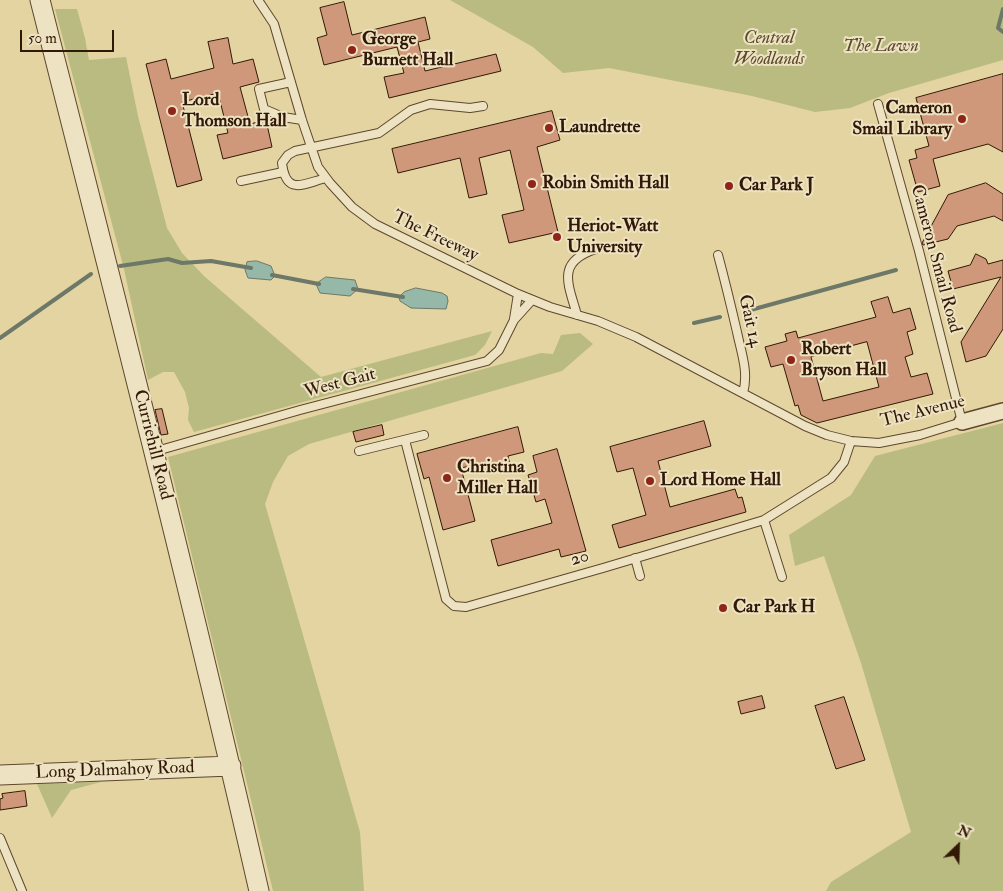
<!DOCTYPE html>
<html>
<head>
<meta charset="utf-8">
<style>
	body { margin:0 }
	#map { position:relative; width:1003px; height:891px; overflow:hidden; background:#e3d4a1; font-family:"IM FELL Double Pica",serif }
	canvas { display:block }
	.north { position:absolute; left:933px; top:821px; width:50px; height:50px; -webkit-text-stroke:4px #ede3c2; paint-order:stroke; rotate:24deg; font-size:14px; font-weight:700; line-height:20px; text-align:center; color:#321807 }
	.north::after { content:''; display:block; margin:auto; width:18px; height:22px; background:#321807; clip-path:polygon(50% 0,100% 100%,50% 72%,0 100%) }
	.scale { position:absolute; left:20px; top:30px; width:94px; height:22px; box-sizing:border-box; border:2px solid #321807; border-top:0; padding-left:6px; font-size:15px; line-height:18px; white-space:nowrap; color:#321807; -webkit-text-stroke:4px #ede3c2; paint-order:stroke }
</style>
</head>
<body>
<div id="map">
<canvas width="1003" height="891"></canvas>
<div class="north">N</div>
<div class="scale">50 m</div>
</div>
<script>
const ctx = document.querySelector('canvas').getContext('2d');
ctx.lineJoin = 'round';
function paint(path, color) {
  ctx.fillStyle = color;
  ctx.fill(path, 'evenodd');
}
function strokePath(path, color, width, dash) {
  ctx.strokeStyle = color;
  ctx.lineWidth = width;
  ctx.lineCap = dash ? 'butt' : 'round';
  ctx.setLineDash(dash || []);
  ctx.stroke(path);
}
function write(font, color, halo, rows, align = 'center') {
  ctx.font = font + ' "IM FELL Double Pica",serif';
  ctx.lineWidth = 4;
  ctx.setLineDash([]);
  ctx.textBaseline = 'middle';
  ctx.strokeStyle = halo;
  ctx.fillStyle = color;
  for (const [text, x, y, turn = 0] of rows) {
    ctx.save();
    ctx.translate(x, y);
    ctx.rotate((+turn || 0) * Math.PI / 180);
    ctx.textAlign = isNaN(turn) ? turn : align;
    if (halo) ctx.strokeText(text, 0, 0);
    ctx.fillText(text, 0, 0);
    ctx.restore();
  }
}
paint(new Path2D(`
	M450,0H1003V60L889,93L850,108L815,112L752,96L609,68L563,73L533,47Z
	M55,9H77L85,38L89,60L126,57L138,116L167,228L182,253L204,276L321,377L492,331L485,345L475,355L194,432L188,420L189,408L185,392L174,372H163L148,380L124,269Z
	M580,333L593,344L562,371L309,444L288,456L273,482L265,504L360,832L364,891H273L168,457L541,353L553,354L561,335Z
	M1003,423V891H826L831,882L911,832L861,663L824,556L795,566L789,535L851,495L875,456Z
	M101,782L71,790L52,818L37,784Z`), '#b9bb81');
const water = new Path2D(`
	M257,261L271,266L275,276L271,280L248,278L245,270L247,262Z
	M326,277L355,280L358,289L350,296L320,293L316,284Z
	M416,288L442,293L447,296L448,301L446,309L411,308L400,301L399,297L404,292Z`);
paint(water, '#95b8a8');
strokePath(water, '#6d7868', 1);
strokePath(new Path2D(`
	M1003,9L998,28L1003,32
	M120,266L168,259L182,263L211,261L251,268
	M272,275L319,284
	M353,289L403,297
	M747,311L896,270
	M694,323L720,317
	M0,338L91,274`), '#6d7868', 4);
const building = new Path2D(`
	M344,2L352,35L425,17L430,39L418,42L425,71L496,54L501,71L389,98L384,77L404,73L397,47L324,65L317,38L327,35L320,8Z
	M228,38L233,64L253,59L259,82L240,87L250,124L266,120L272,147L223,159L217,135L228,133L218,93L182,102L202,180L177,187L146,64L166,59L171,79L214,68L208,42Z
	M1003,74V152L988,144L933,159L940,186L918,192L909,160L917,158L915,150L929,146L916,98Z
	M552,111L560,140L537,147L558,232L509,243L502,215L524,210L510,150L479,158L487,194L469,198L460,158L398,173L392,149Z
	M986,183L1003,194V221L994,216L957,226L948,239L923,245L922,243L948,195Z
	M976,254L986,259L988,264L1003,260V329L986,356L966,362L961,342L1001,277L953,289L948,271L970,265Z
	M888,297L893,313L910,308L916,329L907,332L913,354L905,357L911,377L927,373L933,394L817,423L801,415L798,405L795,406L783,364L771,367L765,347L787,341L785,334L796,331L798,338L876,317L871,302ZM867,342L879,387L823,401L811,357Z
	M162,409L168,434L161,435L155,410Z
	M704,421L711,446L658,461L670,507L735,489L738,498L742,497L746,512L619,548L612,525L646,515L633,468L617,472L610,447Z
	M382,425L384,435L356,442L353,432Z
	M518,427L524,452L508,456L510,465L484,472L482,463L461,468L475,521L443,530L429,477L424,479L417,454Z
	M557,449L586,551L561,557L559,549L498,566L491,540L552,523L545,499L536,502L528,475L537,472L533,456Z
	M762,696L765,708L741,714L738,702Z
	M844,697L865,760L836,769L815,706Z
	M25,791L27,806L0,810V799L3,798L2,794Z`);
paint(building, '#d0987a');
strokePath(building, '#321807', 1);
const service = new Path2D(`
	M258,0L274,24L302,120L318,167L330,183L352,207L375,224L518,294L550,307L598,321L636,337L805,426L827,435L851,441L879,443L920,435L962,422L919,251L878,104
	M291,82L259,89L264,109L283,117L302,120
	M326,178C303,184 286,196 282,163L288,155L295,151L379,133L411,110L430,104L470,108L483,106
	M241,181L283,172
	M718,255C725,281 731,306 737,332C741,352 749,372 743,393
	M577,315C568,283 556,262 596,249
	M514,319L518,294
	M405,440L446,599L454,606L466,607L603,568L764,520L831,478L844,462L851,441
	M359,451L424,435
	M153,452L300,410L487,361L499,350L514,320L532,300
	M764,520L782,577
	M635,558L640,576
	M0,838L22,891`);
const minor = new Path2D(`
	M962,422L1003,411`);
const tertiary = new Path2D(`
	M40,0C115,296 191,593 259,891
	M0,775L231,766`);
strokePath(service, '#5e472e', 10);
strokePath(minor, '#5e472e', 18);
strokePath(tertiary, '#5e472e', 21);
strokePath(service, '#ede3c2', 8);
strokePath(minor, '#ede3c2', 15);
strokePath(tertiary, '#ede3c2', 19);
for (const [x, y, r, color] of [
	[352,50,5,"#8f2418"],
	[172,111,5,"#8f2418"],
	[962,119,5,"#8f2418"],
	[549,128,5,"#8f2418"],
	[532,184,5,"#8f2418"],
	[729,186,5,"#8f2418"],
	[557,237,5,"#8f2418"],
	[791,360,5,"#8f2418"],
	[447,478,5,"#8f2418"],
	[650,481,5,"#8f2418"],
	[723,608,5,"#8f2418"]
]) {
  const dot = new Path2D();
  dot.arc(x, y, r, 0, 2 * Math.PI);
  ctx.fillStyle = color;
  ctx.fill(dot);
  strokePath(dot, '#ede3c2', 2);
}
write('italic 18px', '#5a492c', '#ede3c2', [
	["Central",769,39],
	["Woodlands",769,60],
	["The Lawn",881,47]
]);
write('bold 18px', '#321807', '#ede3c2', [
	["George",362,40],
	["Burnett Hall",362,61],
	["Lord",182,101],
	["Thomson Hall",182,122],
	["Cameron",952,109,"right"],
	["Smail Library",952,130,"right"],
	["Laundrette",559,128],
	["Robin Smith Hall",542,184],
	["Car Park J",739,186],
	["Heriot-Watt",567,227],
	["University",567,248],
	["Robert",801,350],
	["Bryson Hall",801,371],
	["Christina",457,468],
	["Miller Hall",457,489],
	["Lord Home Hall",660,481],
	["Car Park H",733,608]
], 'left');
write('18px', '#321807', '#ede3c2', [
	["The Freeway",435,237,26],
	["Cameron Smail Road",935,259,75],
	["Gait 14",749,321,77],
	["West Gait",340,384,-15],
	["The Avenue",923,412,-14],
	["Curriehill Road",152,445,76],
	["20",580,559,-16],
	["Long Dalmahoy Road",115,771,-2]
]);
</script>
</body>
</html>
